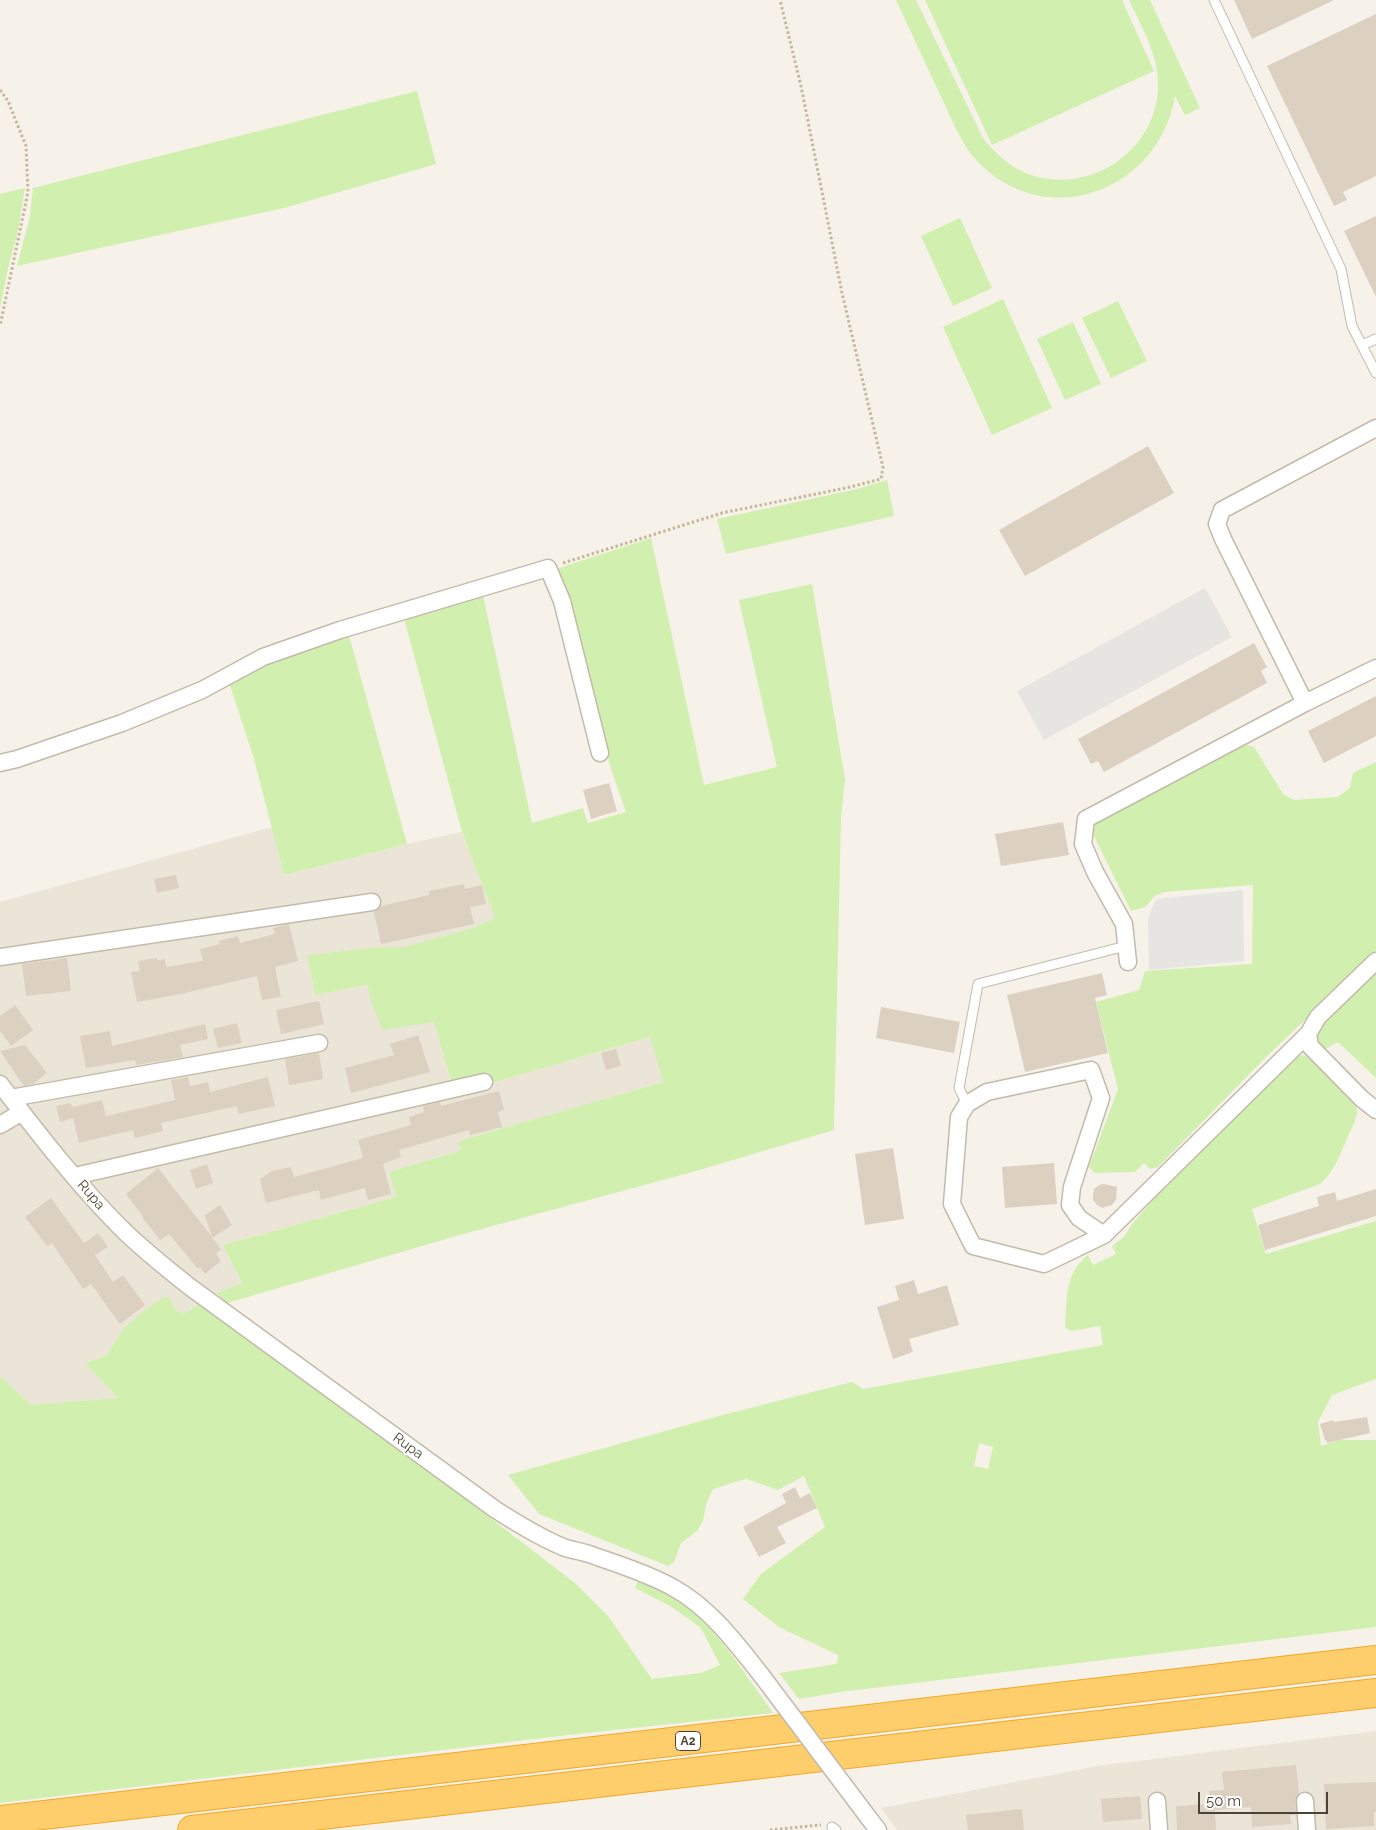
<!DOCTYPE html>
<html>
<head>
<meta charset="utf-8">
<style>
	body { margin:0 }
	#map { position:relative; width:1376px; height:1830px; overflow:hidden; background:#f6f2e9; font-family:Raleway,sans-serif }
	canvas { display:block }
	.scale { position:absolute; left:1198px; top:1792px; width:130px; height:22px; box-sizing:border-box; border:2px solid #4b4336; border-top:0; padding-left:6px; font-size:15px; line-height:18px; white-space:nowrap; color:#4b4336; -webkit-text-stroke:4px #fff; paint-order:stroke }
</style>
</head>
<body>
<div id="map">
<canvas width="1376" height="1830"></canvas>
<div class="scale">50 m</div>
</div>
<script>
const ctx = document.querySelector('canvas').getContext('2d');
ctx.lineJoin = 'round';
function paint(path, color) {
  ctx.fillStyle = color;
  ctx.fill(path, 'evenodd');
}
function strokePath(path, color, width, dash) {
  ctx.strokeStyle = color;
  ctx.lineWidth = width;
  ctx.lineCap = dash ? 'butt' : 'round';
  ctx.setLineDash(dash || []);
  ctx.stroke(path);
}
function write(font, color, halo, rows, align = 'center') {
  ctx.font = font + ' Raleway,sans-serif';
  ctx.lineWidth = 4;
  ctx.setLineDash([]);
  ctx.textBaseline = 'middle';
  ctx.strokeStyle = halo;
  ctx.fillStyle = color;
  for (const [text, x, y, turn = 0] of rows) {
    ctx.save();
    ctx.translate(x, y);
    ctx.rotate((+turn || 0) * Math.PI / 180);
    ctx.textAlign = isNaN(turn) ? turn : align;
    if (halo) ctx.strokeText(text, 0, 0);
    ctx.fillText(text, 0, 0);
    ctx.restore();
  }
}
paint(new Path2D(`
	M272,827L284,875L407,844L462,832L495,918L473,928L403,947H379L307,955L315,995L369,985L371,1002L434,1022L451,1081L488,1072L492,1083L651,1037L663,1082L462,1140V1150L389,1172L396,1197L223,1245L242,1283L216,1293L186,1312L180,1313L175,1309L169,1297L124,1328L106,1356L85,1363L118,1398L31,1405L0,1376V902Z
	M1376,1731V1830H897L881,1808L1098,1766Z`), '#ebe5d7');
paint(new Path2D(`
	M896,0H916L983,138C996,155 1012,169 1034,176C1092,193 1155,151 1158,89C1160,57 1142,28 1129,0H1150L1200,108L1185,115L1175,96C1159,191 1047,233 978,162C969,153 963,142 957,131Z
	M925,0H1122L1154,71L992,145Z
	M417,91L436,164L284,208L17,266L30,216L33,188Z
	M25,188L18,231L8,268L0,308V194Z
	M960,218L992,288L953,306L921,236Z
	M1003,299L1052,408L992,435L943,327Z
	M1118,301L1147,361L1111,378L1082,318Z
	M1073,322L1101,384L1065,400L1037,339Z
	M887,480L894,516L726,554L717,519L857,489Z
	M651,538L704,785L777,767L739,600L812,584L845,779L841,817L834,1130L696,1171L463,1234L227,1303L216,1293L242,1283L223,1245L396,1197L389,1172L462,1150L459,1144L462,1140L663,1082L650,1037L492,1083L488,1072L451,1081L434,1022L383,1030L371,1002L368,985L315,995L307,955L379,947H403L473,928L495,918L462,832L403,615L482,591L532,823L583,808L588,823L626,812L613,775L557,580L559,568Z
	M348,632L407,844L284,875L254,759L228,679Z
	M1243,744L1254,747L1283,794L1294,800L1338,797L1350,788L1353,773L1376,762V952L1265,1058L1158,1167L1150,1169L1144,1163L1135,1172L1095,1173L1089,1167L1118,1089L1096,1002L1139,990L1145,971L1252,964L1253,885L1164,892L1155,896L1145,907L1131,911L1093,834L1096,822Z
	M1376,970V1078L1338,1042L1325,1049L1318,1042L1317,1036L1322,1024Z
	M1304,1055C1319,1065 1358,1093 1357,1113C1357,1119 1348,1135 1346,1141C1339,1157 1333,1173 1320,1184L1252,1209L1266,1254L1376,1221V1379L1332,1395L1318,1422L1321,1446L1339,1440H1376V1627L840,1692L799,1699L779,1673L837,1664L838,1655L779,1627L743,1599L761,1574L825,1527L804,1476L778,1490L747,1479L738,1481L713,1489L706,1504L703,1521L697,1531L681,1543L674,1562L668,1566L539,1514L508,1475L719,1416L852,1382L863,1389L1103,1345L1100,1326L1071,1331L1065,1327C1067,1301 1064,1273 1088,1255L1093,1265L1116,1254L1112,1246L1124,1237L1132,1224L1174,1176L1292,1056ZM979,1443L993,1447L988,1469L974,1466Z
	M165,1297H169L175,1309L180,1313L187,1312L199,1304L437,1477L575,1583L608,1616L652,1679L701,1673L720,1665L701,1628L672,1607L635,1588L638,1581L671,1594L703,1620L729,1651L773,1713L568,1735L0,1803V1376L31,1405L118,1398L85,1363L106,1356L124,1328L147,1308Z`), '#d1efae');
paint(new Path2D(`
	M1205,588L1232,637L1044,740L1017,691Z
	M1243,890L1244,961L1149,970L1148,918L1156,899Z`), '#e7e5e1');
paint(new Path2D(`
	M1234,0H1334L1252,39Z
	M1376,14V176L1343,192L1347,200L1334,206L1267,66Z
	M1376,216V297L1344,231Z
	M1148,446L1174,493L1025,576L999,530Z
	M1254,643L1267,667L1261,671L1267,683L1104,772L1098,761L1091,764L1078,739Z
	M1376,696V736L1324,763L1308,731Z
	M609,783L617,811L591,819L583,790Z
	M1063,822L1069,855L1001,866L995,834Z
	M176,875L179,888L157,893L154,879Z
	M464,884L465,889L482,885L486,904L470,907L474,924L381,944L374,912L381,906L429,895V891Z
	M289,924L298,961L275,967L281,997L262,1000L257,976L181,994L137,1002L131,972L140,971L138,961L157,958V960L165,959L166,967L203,961L200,949L220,944L219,941L238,936L240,943L275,934L273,928Z
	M67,958L71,991L26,996L22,964Z
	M1102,973L1107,995L1095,998L1108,1053L1025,1072L1007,995Z
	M319,1001L324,1024L281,1034L276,1010Z
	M15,1005L33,1030L11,1046L0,1031V1016Z
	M881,1007L960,1022L954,1053L876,1038Z
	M237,1023L242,1043L218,1048L213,1029Z
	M205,1024L208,1039L180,1045L183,1057L136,1065L135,1060L86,1068L80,1036L110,1031L112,1046Z
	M418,1035L430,1072L351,1093L345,1068L394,1055L390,1044Z
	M25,1045L47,1073L33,1084L24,1086L0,1051Z
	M616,1049L621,1066L606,1070L601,1053Z
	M319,1053L323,1079L289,1085L285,1059Z
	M188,1077L190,1086L208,1082L210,1092L268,1077L275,1106L239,1114L237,1106L161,1123L163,1131L135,1138L133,1130L79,1143L73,1118L60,1122L56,1106L70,1103L73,1107L102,1100L106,1116L175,1100L171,1080Z
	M499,1091L504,1110L498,1112L502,1127L470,1135L469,1130L399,1150L401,1157L383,1164L391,1194L368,1200L365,1188L321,1200L319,1190L266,1203L260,1179L272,1171L291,1167L294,1177L363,1158L358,1140L411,1125L409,1117L424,1112L423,1106L440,1102L441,1106Z
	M893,1148L904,1219L865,1225L855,1154Z
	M1054,1163L1057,1204L1005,1208L1002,1167Z
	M207,1164L213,1183L196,1189L190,1170Z
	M158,1168L212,1237L205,1215L220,1205L232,1225L212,1238L221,1249L216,1254L221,1261L205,1274L200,1267L198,1269L169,1234L160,1240L142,1217L143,1216L126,1194Z
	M1104,1184L1117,1187L1116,1200L1112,1205L1102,1208L1097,1205L1093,1200V1194L1094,1189L1099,1185Z
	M1376,1189V1216L1265,1250L1258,1225L1319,1206L1317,1197L1335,1192L1337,1201Z
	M51,1198L84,1243L98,1233L108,1247L95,1255L113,1282L123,1275L145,1305L120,1324L91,1284L83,1289L52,1243L47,1246L25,1217Z
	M914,1280L918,1294L947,1285L959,1325L909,1339L913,1352L893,1359L877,1307L899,1300L895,1286Z
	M1367,1417L1370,1433L1327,1443L1326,1440H1325L1320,1424L1333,1420L1334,1422Z
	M795,1487L800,1498L810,1493L817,1508L777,1527L786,1543L759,1557L743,1527L786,1503L782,1494Z
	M1296,1765L1299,1793L1295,1801L1296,1815H1290L1291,1824L1252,1827L1251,1807L1215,1810L1216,1830H1177L1176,1806L1210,1804L1209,1791L1224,1790L1222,1772Z
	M1376,1782V1812H1374V1826L1326,1829L1324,1784Z
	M1140,1796L1142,1819L1103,1822L1101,1799Z
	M1022,1809L1024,1830H968L966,1815Z`), '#dcd1c0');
const lane = new Path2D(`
	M1214,0L1341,269L1352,326L1376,373
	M1362,345L1376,339
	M967,1104L959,1088L978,984L1126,946
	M832,1827L836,1830`);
const street = new Path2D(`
	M1305,703L1376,668
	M0,763L17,759L122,723L202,690L263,657L340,630L548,568L562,601L600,753
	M0,957L372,902
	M1376,961L1318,1017L1308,1034L1310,1046L1362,1099L1376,1110
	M1128,962L1124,924L1095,872L1083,844L1086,819L1305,703L1223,539L1217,524L1222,510L1376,428
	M0,1084C38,1133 77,1184 120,1227C142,1249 166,1268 190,1287L496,1510C518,1524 539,1537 563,1547C571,1550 580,1551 589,1554C617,1564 647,1573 674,1588C711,1609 736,1643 762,1676
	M11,1098L319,1043
	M0,1125L22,1112
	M75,1176L484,1082
	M1104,1235L1044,1264L973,1246L952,1204L959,1117L967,1104L987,1092L1091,1070L1101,1098L1072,1187L1070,1205L1079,1218L1104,1235L1308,1034
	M1157,1801L1159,1830
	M1305,1801L1307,1830
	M868,1817L878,1830`);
const highway = new Path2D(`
	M0,1820L1376,1660
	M192,1830L1376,1693`);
strokePath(lane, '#c3bbaa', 11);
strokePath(street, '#c3bbaa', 19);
strokePath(highway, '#f0a82a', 30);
strokePath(new Path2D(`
	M0,90L8,101L26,146L28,192L0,326
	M563,563L722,513L850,487L881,479L883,467L842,293L801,86L780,0
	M770,1830L821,1825`), '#c7b79a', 3, [2.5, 2.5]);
strokePath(lane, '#fff', 9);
strokePath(street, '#fff', 16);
strokePath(highway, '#ffce6c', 28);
const streetBridge = new Path2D(`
	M762,1676L868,1817`);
strokePath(streetBridge, '#c3bbaa', 19, []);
strokePath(streetBridge, '#fff', 16);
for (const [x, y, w] of [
	[688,1741,25]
]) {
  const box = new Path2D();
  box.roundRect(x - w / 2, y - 9.5, w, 19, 4);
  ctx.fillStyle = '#fff';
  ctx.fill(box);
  strokePath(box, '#4b4336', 1);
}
write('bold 12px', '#4b4336', null, [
	["A2",688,1741]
]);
write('14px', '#4b4336', '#fff', [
	["Rupa",91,1195,49],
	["Rupa",408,1446,36]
]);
</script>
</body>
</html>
